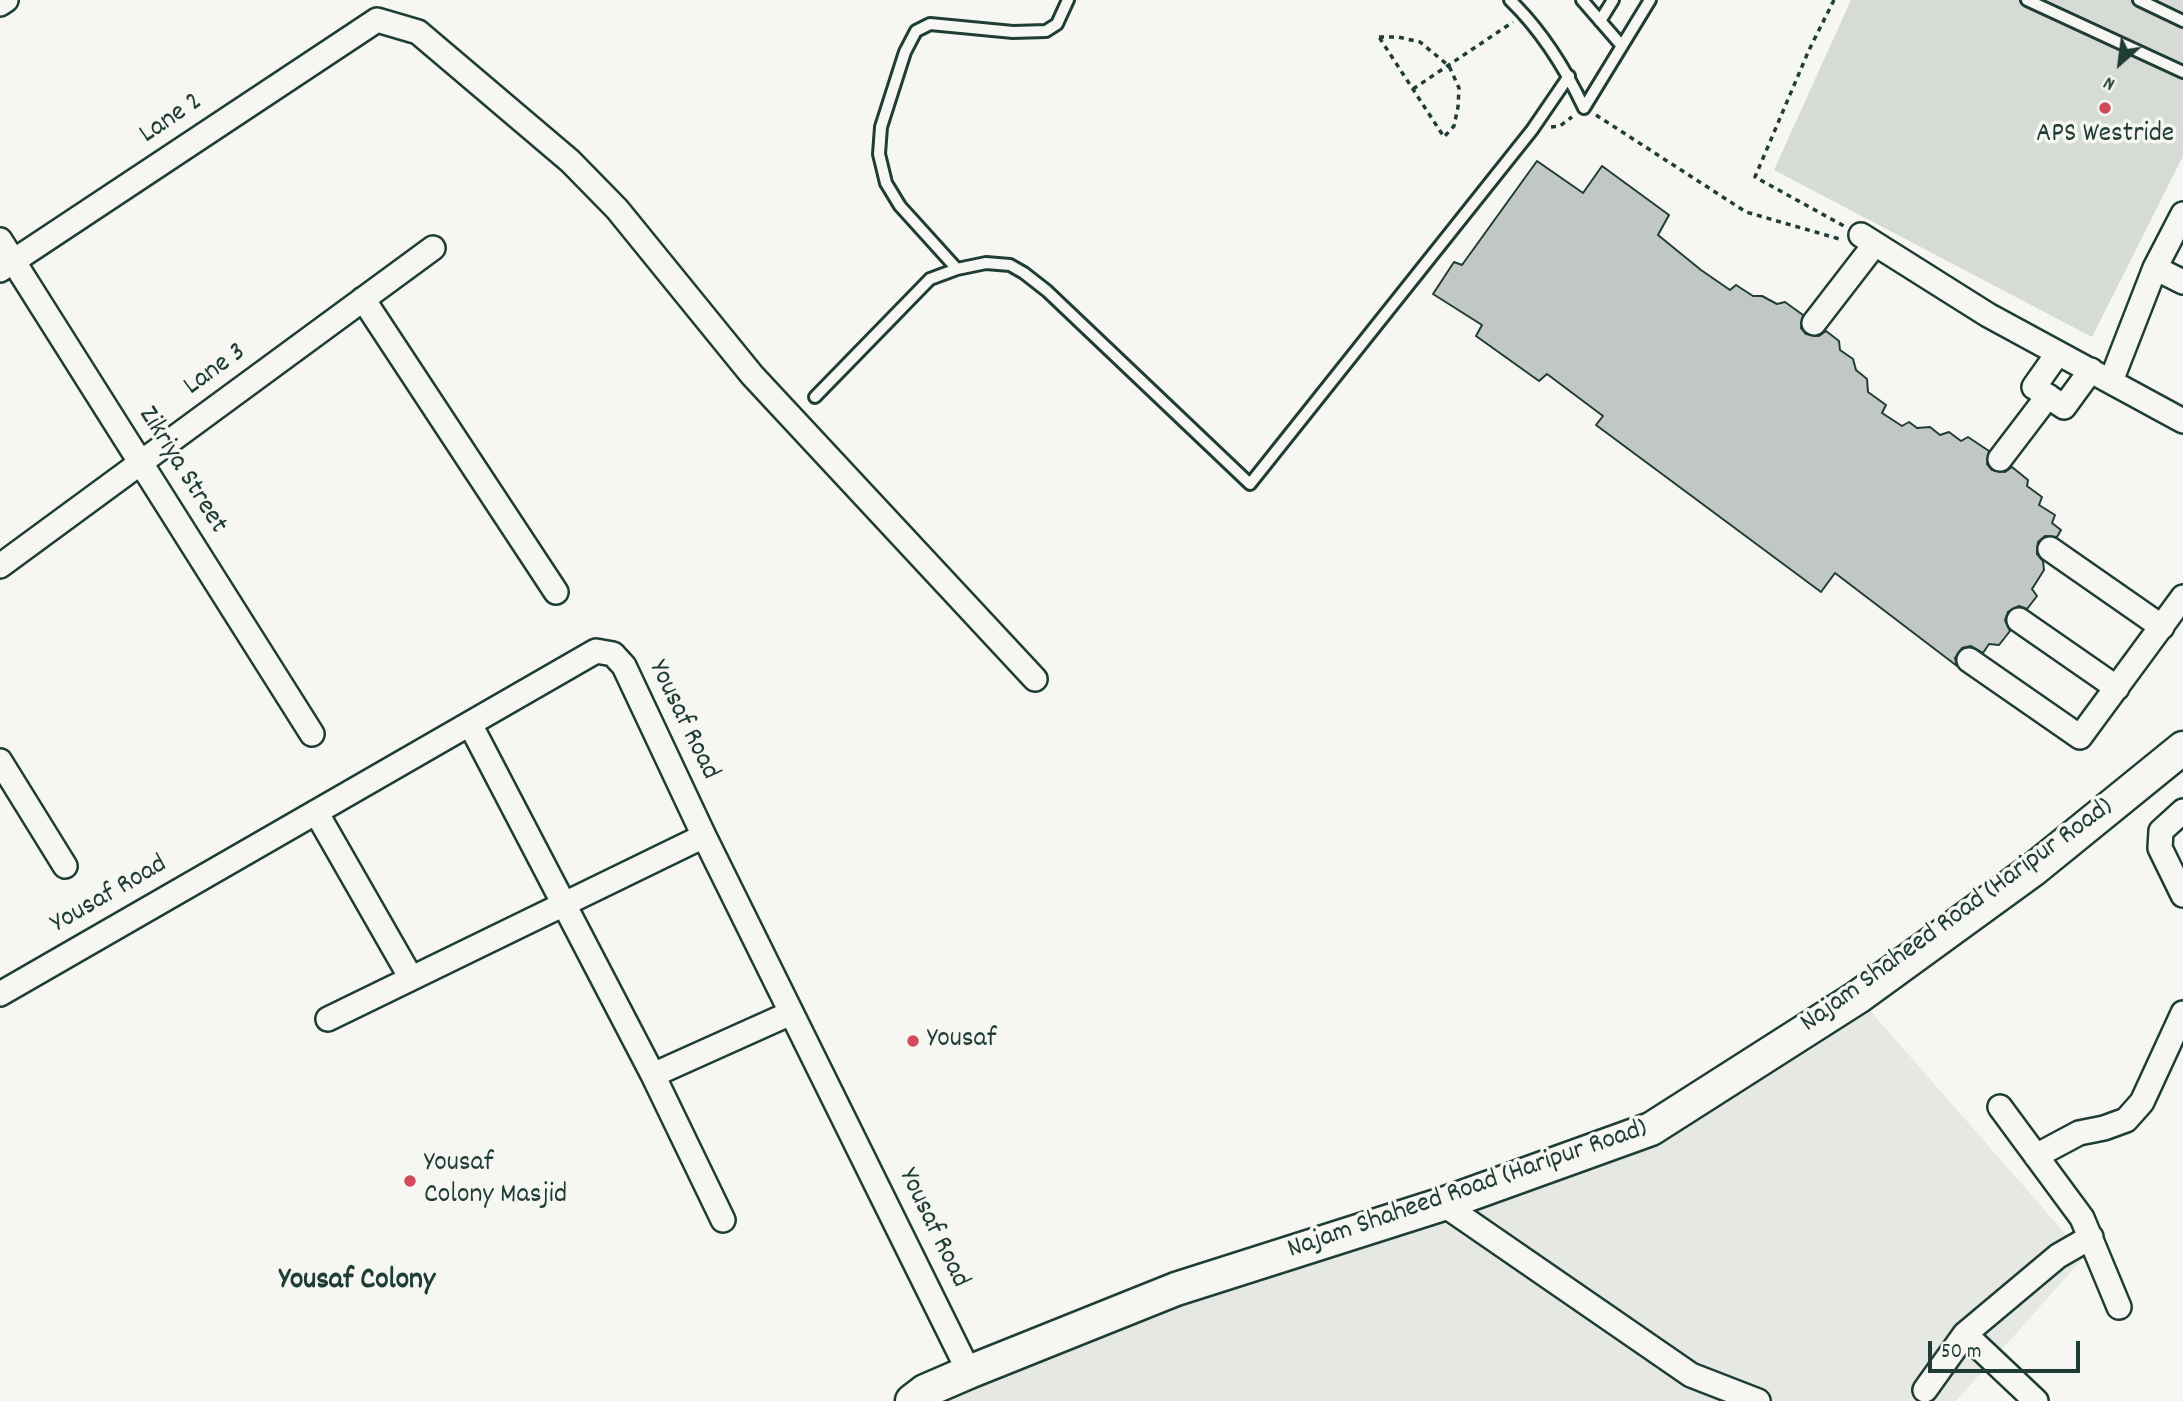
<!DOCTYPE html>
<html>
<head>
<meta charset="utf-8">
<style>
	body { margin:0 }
	#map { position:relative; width:2183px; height:1401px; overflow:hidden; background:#f6f6f2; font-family:Dekko,sans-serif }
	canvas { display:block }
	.north { position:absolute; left:2085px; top:28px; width:70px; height:70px; -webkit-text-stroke:5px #f6f6f2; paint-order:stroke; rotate:208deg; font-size:19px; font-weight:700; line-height:28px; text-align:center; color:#1f3d34 }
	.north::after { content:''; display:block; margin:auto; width:24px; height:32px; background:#1f3d34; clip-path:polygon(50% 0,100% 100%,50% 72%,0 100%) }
	.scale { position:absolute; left:1928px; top:1341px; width:152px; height:32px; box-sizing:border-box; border:4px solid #1f3d34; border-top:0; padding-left:9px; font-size:21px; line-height:24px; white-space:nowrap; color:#1f3d34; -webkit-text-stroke:5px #f6f6f2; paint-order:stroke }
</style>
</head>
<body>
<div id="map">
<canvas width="2183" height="1401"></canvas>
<div class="north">N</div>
<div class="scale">50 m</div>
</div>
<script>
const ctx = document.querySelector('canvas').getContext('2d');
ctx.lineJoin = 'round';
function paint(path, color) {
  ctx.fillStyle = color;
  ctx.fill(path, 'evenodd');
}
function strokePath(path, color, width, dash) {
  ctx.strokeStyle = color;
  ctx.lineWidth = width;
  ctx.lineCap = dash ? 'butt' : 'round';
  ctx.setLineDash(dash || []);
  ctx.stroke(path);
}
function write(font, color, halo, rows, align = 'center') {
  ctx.font = font + ' Dekko,sans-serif';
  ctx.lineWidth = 7;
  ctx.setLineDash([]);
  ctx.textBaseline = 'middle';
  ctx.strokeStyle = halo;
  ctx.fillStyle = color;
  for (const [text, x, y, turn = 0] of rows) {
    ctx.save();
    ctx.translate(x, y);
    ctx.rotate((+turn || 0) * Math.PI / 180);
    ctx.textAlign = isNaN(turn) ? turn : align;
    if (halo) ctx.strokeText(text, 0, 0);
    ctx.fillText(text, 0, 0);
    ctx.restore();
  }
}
paint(new Path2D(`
	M1858,997L2085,1256L1956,1401H912L1653,1133Z`), '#e6e8e4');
paint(new Path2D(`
	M1851,0H2183V156L2092,337L1774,170Z`), '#d6dbd6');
const building = new Path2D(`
	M1537,161L1583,193L1602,166L1669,215L1658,235L1701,270L1730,290L1736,285L1753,296H1762L1777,304L1785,302L1803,315L1801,328L1806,334L1819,336L1826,331L1839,341L1840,350L1853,359L1856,370L1867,379L1868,392L1886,405L1882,413L1902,426L1909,422L1917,428L1930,427L1940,435L1949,432L1961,441L1968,437L1989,451L1987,464L1992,470L2005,472L2012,467L2028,480L2027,486L2042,497L2039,505L2055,515L2052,523L2061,530L2057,537L2045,536L2038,542L2037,554L2043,561L2044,570L2032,589L2037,596L2027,609L2019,606L2008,612L2005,620L2010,631L1999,645L1989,644L1983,653L1971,646L1962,648L1955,658L1957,666L1835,573L1821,592L1596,425L1603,416L1547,374L1539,381L1476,336L1482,325L1433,294L1454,262L1462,265Z`);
paint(building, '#c1c8c3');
strokePath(building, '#1f3d34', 2);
const lane = new Path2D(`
	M1510,0C1542,31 1565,68 1584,108
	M1582,0L1622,46
	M2027,0L2183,72
	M2139,0L2183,21
	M1600,21L1613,0
	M1584,108L1650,0
	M957,269L900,206L886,183L879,154L881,127L905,52L916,31L930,24L1013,32L1046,31L1057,24L1068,0
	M815,397L930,279L957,269L986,263L1010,265L1024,273L1047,291L1250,484L1532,130L1569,76`);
const street = new Path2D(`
	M0,4L6,0
	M1861,235L1988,315L2183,421
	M0,240L312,734
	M2155,268L2183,282
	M0,270L377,20L418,32L570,161L617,209L752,375L1035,679
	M363,299L556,592
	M1814,323L1875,244
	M2058,353L2034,387L2064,407L2091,370
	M2111,381L2155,268L2183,214
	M2000,459L2048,396
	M2050,549L2162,627
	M0,566L433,248
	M2019,620L2117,688
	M1969,660L2080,737L2183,597
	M470,724L653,1075L723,1220
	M0,761L65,866
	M2183,811L2161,831L2160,848L2183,895
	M316,812L411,978
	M0,994L596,651L613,654L624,666L704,836L969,1372
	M328,1019L704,836
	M653,1075L791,1013
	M2000,1107L2082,1218L2119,1307
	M2036,1156L2079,1133L2104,1128L2126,1120L2142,1102L2183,1013
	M1443,1204L1691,1375L1758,1401
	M1965,1334L2036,1401
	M1925,1390L1965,1334L2058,1256L2091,1237`);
const secondary = new Path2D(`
	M912,1401L925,1391L969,1372L1176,1289L1443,1204L1651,1129L1858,997L2034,869L2183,748`);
strokePath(lane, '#1f3d34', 16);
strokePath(street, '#1f3d34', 28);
strokePath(secondary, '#1f3d34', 37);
strokePath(new Path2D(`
	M1834,0L1809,50L1755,177L1844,226
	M1379,37H1398L1420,42L1449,66L1459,88L1458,107L1454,126L1444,137Z
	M1413,89L1513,22
	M1596,115L1746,212L1843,240
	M1551,127L1560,126L1572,117`), '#1f3d34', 3.5, [5, 5]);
strokePath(lane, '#f6f6f2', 10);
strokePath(street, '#f6f6f2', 23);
strokePath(secondary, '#f6f6f2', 32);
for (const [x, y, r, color] of [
	[2105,108,7,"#d1495b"],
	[913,1041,7,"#d1495b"],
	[410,1181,7,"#d1495b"]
]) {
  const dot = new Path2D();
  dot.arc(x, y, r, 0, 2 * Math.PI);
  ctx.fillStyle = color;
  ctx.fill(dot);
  strokePath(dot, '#f6f6f2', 2.5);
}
write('28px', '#1f3d34', '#f6f6f2', [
	["Lane 2",172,120,-34],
	["Lane 3",216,371,-36],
	["Zikriya Street",181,471,58],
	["Yousaf Road",682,721,64],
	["Yousaf Road",110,896,-30],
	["Najam Shaheed Road (Haripur Road)",1958,917,-36],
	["Najam Shaheed Road (Haripur Road)",1468,1191,-19],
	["Yousaf Road",932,1229,64]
]);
write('28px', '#1f3d34', '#f6f6f2', [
	["APS Westride",2105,136,"center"],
	["Yousaf",927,1041],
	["Yousaf",424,1165],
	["Colony Masjid",424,1197]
], 'left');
write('bold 30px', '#1f3d34', '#f6f6f2', [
	["Yousaf Colony",357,1283]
]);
</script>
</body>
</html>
